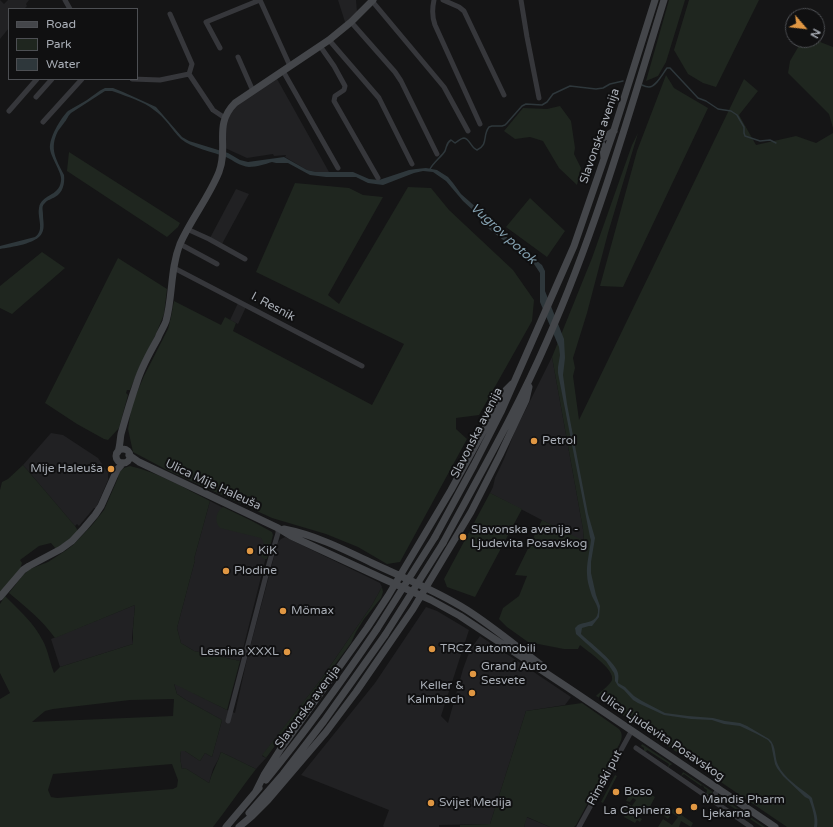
<!DOCTYPE html>
<html>
<head>
<meta charset="utf-8">
<style>
	body { margin:0 }
	#map { position:relative; width:833px; height:827px; overflow:hidden; background:#151516; font-family:"Varela Round",sans-serif }
	canvas { display:block }
	.legend { position:absolute; left:8px; top:8px; width:130px; height:72px; box-sizing:border-box; background:#101011; border:1px solid #4d4f53; margin:0; padding:5px 7px; list-style:none; font-size:12px; color:#a8adb5 }
	.legend li { display:flex; align-items:center; gap:8px; height:20px }
	.legend b { width:20px; border:1px solid #4d4f53 }
	.north { position:absolute; left:785px; top:8px; width:40px; height:40px; box-sizing:border-box; background:#101011; border:1px solid #4d4f53; border-radius:50%; rotate:118deg; font-size:11px; font-weight:700; line-height:16px; text-align:center; color:#a8adb5 }
	.north::after { content:''; display:block; margin:auto; width:14px; height:18px; background:#e09743; clip-path:polygon(50% 0,100% 100%,50% 72%,0 100%) }
</style>
</head>
<body>
<div id="map">
<canvas width="833" height="827"></canvas>
<ul class="legend">
<li><b style="height:5px;background:#44464a"></b>Road</li>
<li><b style="height:11px;background:#1f261f"></b>Park</li>
<li><b style="height:11px;background:#2e373b"></b>Water</li>
</ul>
<div class="north">N</div>
</div>
<script>
const ctx = document.querySelector('canvas').getContext('2d');
ctx.lineJoin = 'round';
function paint(path, color) {
  ctx.fillStyle = color;
  ctx.fill(path, 'evenodd');
}
function strokePath(path, color, width, dash) {
  ctx.strokeStyle = color;
  ctx.lineWidth = width;
  ctx.lineCap = dash ? 'butt' : 'round';
  ctx.setLineDash(dash || []);
  ctx.stroke(path);
}
function write(font, color, halo, rows, align = 'center') {
  ctx.font = font + ' "Varela Round",sans-serif';
  ctx.lineWidth = 4;
  ctx.setLineDash([]);
  ctx.textBaseline = 'middle';
  ctx.strokeStyle = halo;
  ctx.fillStyle = color;
  for (const [text, x, y, turn = 0] of rows) {
    ctx.save();
    ctx.translate(x, y);
    ctx.rotate((+turn || 0) * Math.PI / 180);
    ctx.textAlign = isNaN(turn) ? turn : align;
    if (halo) ctx.strokeText(text, 0, 0);
    ctx.fillText(text, 0, 0);
    ctx.restore();
  }
}
paint(new Path2D(`
	M0,0L4,4L8,0H29L26,4L27,6L24,9H9V28L0,39Z
	M338,0H356L357,12L346,22H345Z
	M276,77L329,172H316L307,170L285,157L286,155L274,156L273,154L247,158L225,148V122L234,107Z
	M236,189L249,194L222,244L210,238Z
	M238,303L246,307L238,324L230,320Z
	M552,357L583,529L584,542L490,493L493,487L495,478L504,459L515,431Z
	M51,433L63,435L98,458L108,473V480L96,508H94L79,526L77,524L75,526L23,465Z
	M210,501L272,533L240,661L194,651L181,643L177,628L195,560L194,559Z
	M285,537L372,579L380,583L382,587L372,605L322,678L262,756L266,758L256,769L221,752L218,760L213,769L209,783L185,768L182,769L180,758L181,751H185L200,761L205,753L212,757L222,720L186,700L177,694L174,683L227,710L235,713L247,659L278,542L281,539Z
	M135,605L132,638L133,644L60,667L51,639Z
	M426,607L437,611L469,630L441,716L448,723L463,669L470,650L480,636L571,697L565,705L526,711L490,824L439,825V827H384L383,826L389,810L301,775L375,683Z
	M526,817L550,827H524Z`), '#212123');
paint(new Path2D(`
	M669,0H685L666,62L658,76L646,81Z
	M689,0H759L716,87L703,83L688,74L674,50Z
	M810,40H815L833,47V128L829,114L788,73L790,61L800,44Z
	M666,75L674,88L708,108L623,287L600,286L637,151Z
	M744,79L758,91L739,115L756,145L796,136L816,143L833,133V827H787L625,717L605,701L596,696C600,692 610,685 612,680C615,669 587,651 580,645L578,649H564L528,642L507,627L499,619L503,608L519,596L527,576L515,575L542,520L584,541L583,529L552,357L592,258L632,145L638,133L608,233L587,313L573,358L575,368L573,376L579,420Z
	M560,106L571,121L575,148L574,154L581,168L577,185L559,168L543,141L530,137L515,139L504,131L523,108L547,109Z
	M69,152L180,223L178,227L167,237L67,171Z
	M295,183L349,188L363,195L383,197L328,295L339,304L408,187L431,188L449,210L513,270L534,300L532,321L479,415L456,418V429L467,439L400,562L387,564L358,547L326,534L272,518L169,471L133,452L128,429L132,404L144,376L168,329L171,317L174,301L221,325L225,317L236,323L233,331L372,405L404,344L256,272Z
	M530,198L565,231L547,257L506,227Z
	M42,252L65,268L12,314L0,308V286Z
	M118,258L167,289L164,314L156,334L140,366L130,390H127L126,393L128,395L119,428L108,440L104,439L77,424L45,403Z
	M23,465L75,526L78,531L73,537L56,549L51,543L39,546L20,560L22,563L20,569L0,594V490L2,482L8,479Z
	M130,466C158,472 184,488 210,501L194,559L195,560L177,628L181,643L194,651L240,661L227,710L174,684L177,694L186,700L222,720L212,757L205,753L200,761L185,751H181L180,758L182,769L185,768L209,783C212,772 218,762 221,752L256,769C241,788 228,808 213,827H0V699L10,693L0,673V604L5,596C19,610 34,623 43,641C48,650 50,663 54,673L60,667L133,644V629L135,605L55,638C42,620 26,607 9,593L23,575L30,569L48,562L65,551L73,545L93,524L104,510L118,478L119,472L124,468ZM174,699L173,716L32,722L45,711L53,709L130,700ZM172,764L178,780L177,787L173,789L57,798L51,797L48,790L53,774Z
	M490,493L522,509L475,597L447,587L444,579Z
	M223,507L252,521L272,532L273,535L267,559H264L261,556L264,543L261,538L220,528C214,522 216,511 223,507Z
	M382,587L383,592L381,598L364,619L356,632L351,643L277,743L266,758L262,755L322,678L372,605Z
	M582,703L619,729C623,734 622,738 620,743L576,825L574,827H550L527,817L524,827H460V825L490,824L526,711Z
	M642,744L672,764L671,765H670L668,768V767L669,764L647,750L646,752L644,751V748L641,746Z
	M683,772L713,792L710,795L706,794L707,790L704,788V787L702,785L701,786L684,774L681,776Z
	M615,775L617,776L603,803L601,802Z
	M641,788L655,797L645,816L634,810L632,813L642,819L640,822L637,820L635,823L624,817L626,812L623,810L627,803L632,806L636,800L633,798L630,802L626,801L632,789L639,793Z
	M717,794L765,827H762L720,799L718,801L716,798Z
	M673,809L693,823L691,827L681,821L679,827H658L663,819L672,825L678,817L672,813L668,819L664,816L667,810L671,812Z`), '#1f261f');
paint(new Path2D(`
	M105,88H113L123,92L156,107L182,137L189,141L228,153L240,160L248,162L284,157L307,170L316,172H353L369,179L379,180L409,170L416,169L426,168L437,170L448,177L453,183L461,194L478,209L490,224L542,265L545,271V291L564,339L565,358L563,375L567,404L588,514L595,538L591,562V573L596,595L600,606L599,617L592,626H589L582,628L581,634L583,636C591,643 616,663 618,673C619,677 618,680 618,683L625,687L634,696L642,701L665,713L688,716L713,718L725,721L740,723L747,726L769,739C777,746 774,757 778,765C784,778 799,787 810,796L812,798C814,808 819,817 817,827H814C816,818 812,807 809,799L805,797L783,776L777,768L775,764L771,744L768,740L757,734L740,726L724,724L712,720L691,719L664,715L638,703L633,700L624,690L618,686L615,681V677L614,673L606,661L576,634L575,628L578,625C584,622 593,623 597,616C601,607 593,601 591,593C589,587 587,580 587,574C586,566 590,549 591,540L590,537L558,373V367L560,355L559,347L540,302V273L534,264L489,229L477,214L463,201L446,181L433,172L423,171L414,173L383,185L368,183L356,177H326L310,175L288,163H276L272,162C265,164 257,167 249,167C240,166 234,161 226,157C213,152 192,148 181,139C172,130 165,117 154,110C143,101 128,97 115,92L112,91H105L71,113C67,117 67,120 64,123C62,126 60,128 58,131C49,149 56,159 64,175C65,183 63,193 55,197C52,199 47,200 45,203C41,206 43,210 43,215C43,220 45,228 42,233C37,244 11,247 0,249V246L35,237C45,230 37,218 39,208C41,194 59,197 61,181C63,174 51,158 50,149C49,138 60,119 68,111C74,107 81,104 87,100C93,96 98,91 105,88Z`), '#2e373b');
strokePath(new Path2D(`
	M642,85C644,86 646,87 649,87C656,87 663,73 667,68H670L698,98L706,101L718,109L731,111L737,115L744,127V133L745,136L760,141L770,140L776,143
	M430,169C434,162 442,156 445,151C447,146 446,143 451,140L455,143C457,142 461,138 464,138C470,139 471,148 477,150C489,144 482,136 489,127L492,126H502L505,125L507,123L522,106L526,104L542,105L547,102L553,94L570,86L596,89L603,88L610,84L623,81`), '#2e373b', 1.5);
strokePath(new Path2D(`
	M65,0L70,9
	M434,0C432,9 432,17 435,25L480,124
	M443,0L459,7L464,11L504,95
	M521,0L527,37L539,98
	M372,1L444,87L468,131
	M170,14L192,64L189,74L213,110L225,118
	M351,22L395,72L401,81L437,154
	M329,40L379,98L412,164
	M320,46L334,66L345,86L344,90L335,96L334,101L378,178
	M220,48L206,22L260,0L290,66
	M238,57L253,91
	M283,71L338,168
	M132,79L160,80L189,74
	M36,97L52,79
	M9,111L37,79
	M43,122L82,79
	M187,229L209,239L245,259
	M180,244L217,264
	M174,268L362,366
	M228,721L269,564L278,533V528
	M636,748L751,827
	M711,800L719,788
	M579,827L632,730`), '#36373b', 5);
strokePath(new Path2D(`
	M604,158L603,147L600,140L614,131
	M116 456a7 7 0 1 1 14 0a7 7 0 1 1-14 0Z
	M118,452C120,446 120,440 121,434C126,416 131,399 137,382C142,366 150,352 158,338C160,332 164,327 166,321C173,296 170,269 180,244C191,219 209,197 219,172C229,146 213,125 235,103L329,40L351,22L373,0
	M129,455L139,462L278,528L291,536L386,580L431,600L460,616L570,689L775,827
	M284,529C315,535 343,549 372,563C404,578 437,591 467,610C492,626 516,646 540,664
	M435,537L474,465L501,412L574,246L614,130L655,0
	M443,543C479,476 517,410 547,341C596,231 629,114 664,0
	M0,597L23,570L29,566L61,549L72,541L84,528L95,515L101,506L117,470L123,463
	M266,780C306,731 342,681 377,629
	M256,791L264,775L280,750L367,628L388,596L451,490L506,390L512,384
	M249,813L283,774L324,721L385,635
	M226,827L259,788
	M239,827L252,816L268,800L326,732L356,692L413,609L471,512L500,455L526,400L529,387`), '#44464a', 7);
strokePath(new Path2D(`
	M377,629L435,537
	M385,635L443,543`), '#44464a', 7);
for (const [x, y, r, color] of [
	[534,441,4,"#e09743"],
	[111,469,4,"#e09743"],
	[463,537,4,"#e09743"],
	[250,551,4,"#e09743"],
	[226,571,4,"#e09743"],
	[283,611,4,"#e09743"],
	[432,649,4,"#e09743"],
	[287,652,4,"#e09743"],
	[473,674,4,"#e09743"],
	[472,693,4,"#e09743"],
	[616,792,4,"#e09743"],
	[431,803,4,"#e09743"],
	[694,807,4,"#e09743"],
	[679,811,4,"#e09743"]
]) {
  const dot = new Path2D();
  dot.arc(x, y, r, 0, 2 * Math.PI);
  ctx.fillStyle = color;
  ctx.fill(dot);
  strokePath(dot, '#101011', 1.5);
}
write('12px', '#a8adb5', '#101011', [
	["Slavonska avenija",600,136,-71],
	["I. Resnik",273,307,28],
	["Slavonska avenija",477,433,-63],
	["Ulica Mije Haleuša",213,485,25],
	["Slavonska avenija",308,707,-53],
	["Ulica Ljudevita Posavskog",662,737,34],
	["Rimski put",605,778,-62]
]);
write('12px', '#a8adb5', '#101011', [
	["Petrol",542,441],
	["Mije Haleuša",103,469,"right"],
	["Slavonska avenija -",471,530],
	["Ljudevita Posavskog",471,544],
	["KiK",258,551],
	["Plodine",234,571],
	["Mömax",291,611],
	["TRCZ automobili",440,649],
	["Lesnina XXXL",279,652,"right"],
	["Grand Auto",481,667],
	["Sesvete",481,681],
	["Keller &",464,686,"right"],
	["Kalmbach",464,700,"right"],
	["Boso",624,792],
	["Mandis Pharm",702,800],
	["Ljekarna",702,814],
	["Svijet Medija",439,803],
	["La Capinera",671,811,"right"]
], 'left');
write('italic 13px', '#829ead', '#101011', [
	["Vugrov potok",503,234,42]
]);
</script>
</body>
</html>
